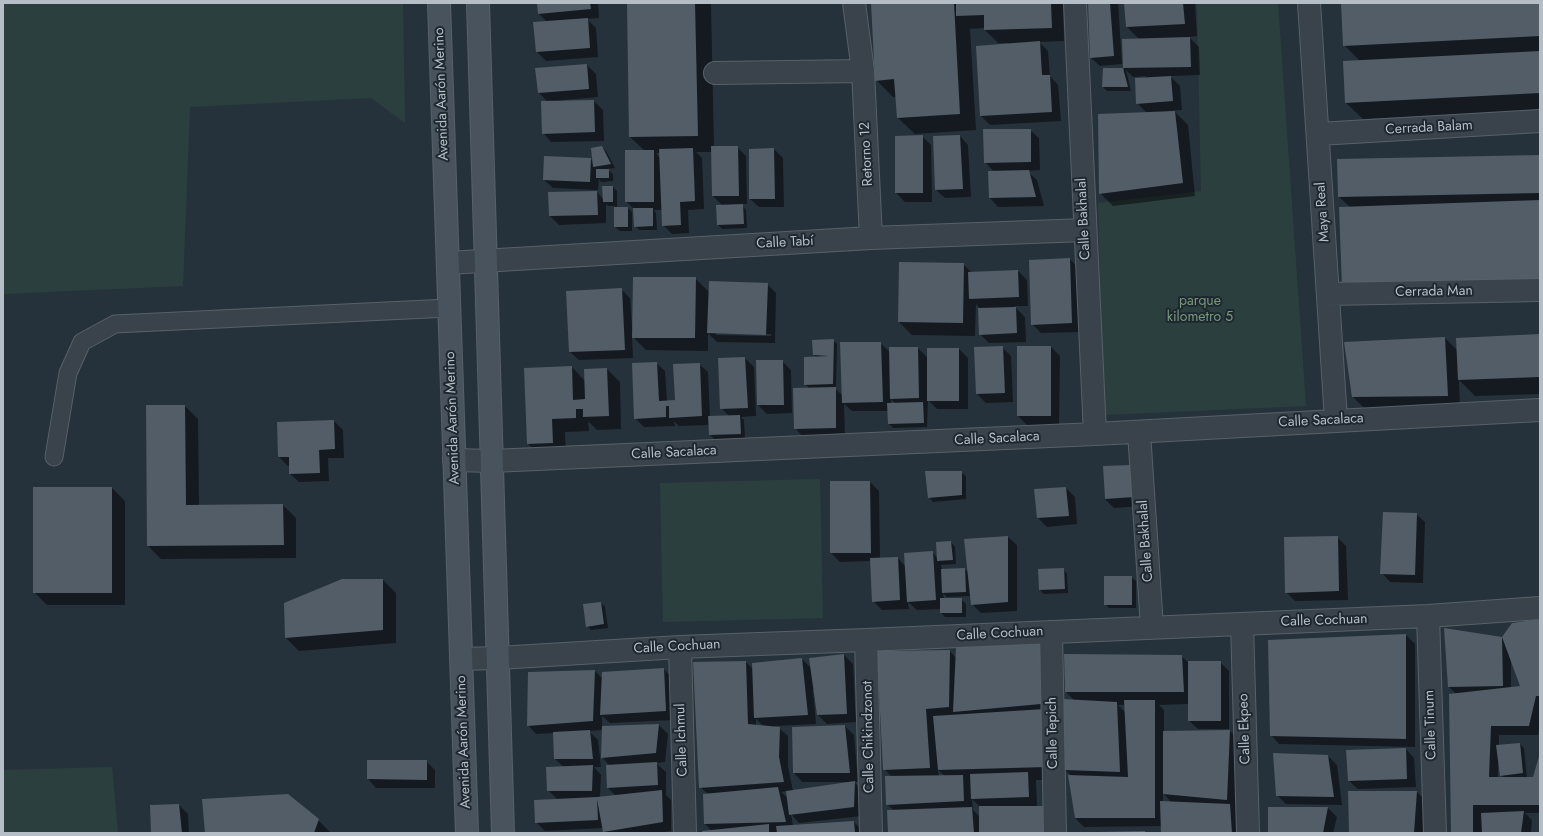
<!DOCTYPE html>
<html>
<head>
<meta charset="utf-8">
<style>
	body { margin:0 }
	#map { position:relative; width:1543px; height:836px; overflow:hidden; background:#26323b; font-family:Jost,sans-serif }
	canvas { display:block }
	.frame { position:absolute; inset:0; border:4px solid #b5bec7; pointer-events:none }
</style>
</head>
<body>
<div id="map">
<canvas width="1543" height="836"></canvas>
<div class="frame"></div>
</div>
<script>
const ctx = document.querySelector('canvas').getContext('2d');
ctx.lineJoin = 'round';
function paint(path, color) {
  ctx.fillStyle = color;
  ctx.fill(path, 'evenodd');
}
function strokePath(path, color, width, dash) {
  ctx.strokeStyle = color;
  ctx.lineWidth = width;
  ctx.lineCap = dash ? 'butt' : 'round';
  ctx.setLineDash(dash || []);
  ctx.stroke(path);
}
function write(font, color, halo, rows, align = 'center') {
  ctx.font = font + ' Jost,sans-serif';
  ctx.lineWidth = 4;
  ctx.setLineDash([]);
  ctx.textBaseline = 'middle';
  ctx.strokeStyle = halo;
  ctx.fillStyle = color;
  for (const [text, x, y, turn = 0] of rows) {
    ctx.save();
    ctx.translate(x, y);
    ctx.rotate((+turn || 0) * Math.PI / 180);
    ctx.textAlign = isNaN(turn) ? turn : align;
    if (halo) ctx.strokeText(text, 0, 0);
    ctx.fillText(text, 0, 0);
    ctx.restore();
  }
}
paint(new Path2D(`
	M3,3H403L405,123L371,98L190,107L183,286L3,294Z
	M1197,3H1278L1306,406L1103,415L1098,203L1201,191Z
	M820,479L823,618L663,622L660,483Z
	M112,767L118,833H3V770Z`), '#2b403e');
paint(new Path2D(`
	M538,3H598L599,18L587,19L596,28L598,57L546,61L537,52L547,22L539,14Z
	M628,3H711L714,147H737L746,156L747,204H741L746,210L747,228L722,229L718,225L723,206L713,196L712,152H696L702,158L704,209L688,210L689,233L672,234L663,225L662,210H654L656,213L657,230H639L635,226V210L626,201L645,151L630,137ZM656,153H660V158Z
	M872,3H1063L1064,41L1039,42L1048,51L1050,76L1058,85L1061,121L990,125L981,116L1008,43H998L985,30V28L970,29L976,130L915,134L898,118L897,97H893L876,80Z
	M1089,3H1118L1122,64L1100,66L1091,58Z
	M1125,3H1195L1197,36L1189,37L1199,47L1200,75L1170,76L1180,86L1182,110L1167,111V113L1175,112L1188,125L1195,196L1113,206L1100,193L1147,113L1137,103L1146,76L1133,77L1126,70L1131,91H1107L1103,87L1104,69L1124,70L1123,40L1139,39L1127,27Z
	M1342,3H1540V110L1363,119L1346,103L1360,61L1344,45Z
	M587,65L596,74L598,97L564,100V102L594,101L603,110L604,141L551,142L543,133L548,102L539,93Z
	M1030,130L1039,138L1040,170L1027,171L1037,180L1044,206L998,207L990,198L994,172L985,162Z
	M922,136L931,145L932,202H905L896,193Z
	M960,136L968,145L971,197L945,198L936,190Z
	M602,147L606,151L615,168L607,169L613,174V181L601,182L599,179L598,190L553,188L544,180L590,159L594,162Z
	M774,149L783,158L784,207H759L750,199Z
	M1540,156V298L1350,207L1339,197Z
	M603,187H613L617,191V208H628L632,212V231H620L615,227V206H608L606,204V223L559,225L550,216L597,192L603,199Z
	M1070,259L1078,268L1081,332L1041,333L1032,324Z
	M963,264L972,273L1018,271L1027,280L1028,306H1014L1025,317L1026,342L989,343L980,334V309L976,304L975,336L912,335L899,322Z
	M695,278L709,292L767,284L776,293L775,343L717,342L708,333V351L646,350L632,336L633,358L579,360L570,352L621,289L630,298L632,325H633ZM716,333L771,334V336L716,335Z
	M1540,335V394L1475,396L1459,380L1460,409L1366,410L1353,397L1445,338L1458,351Z
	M833,340L837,344L836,388H835L842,395L880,343L890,352L918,348L928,358V349H959L968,358V409H937L928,400L927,427L893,428L889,424L888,411H852L844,404L845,437H803L795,428L810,389L805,384L817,358L814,355ZM891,399L896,404H891Z
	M1002,347L1011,356L1013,402L986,403L977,394L975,348Z
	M1051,347L1060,356L1059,425H1027L1018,416Z
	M745,358L754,367L756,416L741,417L744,420L745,438L714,439L710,435L709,425L679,426L674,421L675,426L644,427L635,418L656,363L665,371L667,401H676L699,364L708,372L710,417L729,416L721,408Z
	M782,361L791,370L792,413L767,414L758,405Z
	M572,367L585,381L607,369L620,382L621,429L597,430L588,421L589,431L565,432L566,456L541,457L528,444Z
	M147,406H185L198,419L199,506L283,505L296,518V558L161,559L148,546Z
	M334,421L343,430L344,458H328L329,481L299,482L290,474V466H288L279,457Z
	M1104,467L1142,506L1114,508L1105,499Z
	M961,472L966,476V499L933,502L929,497Z
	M870,482L879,491L880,559L898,558L905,566L932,552L938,558L951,542L955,547L956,564L941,565L942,570L965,569L969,573L1008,537L1017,545V611L981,613L972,604L971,596L947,597L943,593L944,599H961L966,604V617H945L941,613V609L917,610L908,602L909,609L882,610L873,601L871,561L840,562L831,553Z
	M34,488H112L125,501V605H47L34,592Z
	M1066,488L1075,497L1077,524L1047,527L1038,518Z
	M1416,514L1425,522L1423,583L1390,582L1382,573Z
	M1337,537L1346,546L1348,600L1295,601L1286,592Z
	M1063,569L1067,574L1068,593L1044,594L1040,590Z
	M1131,577L1136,581V608H1109L1105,604Z
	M383,580L396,593V643L299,651L286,638L285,604Z
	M601,603L605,607L608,628L591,630L587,626Z
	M1540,620V724L1538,735H1499V746L1520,744L1524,748L1527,778H1534L1540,755V813H1525L1532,820L1531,833H1452L1456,694L1449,687L1445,629L1502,638ZM1511,659L1521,687L1511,688ZM1498,763H1500L1501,775L1504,778H1498Z
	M1406,635L1415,644V747L1279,744L1271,735Z
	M1041,645L1059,780H1036L1037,807L1056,833H889L893,810L887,804L892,777L884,769L950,651L956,658ZM938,770L945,776L939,777ZM972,799L980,807V817L973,810Z
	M844,655L853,664L856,722L827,724L818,715L815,690H813L816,724L775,726V727L779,728L788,736V766L793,791L850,782H802L794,773L845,726L854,735L858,782H854L863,791L862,816L799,823L791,814L793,826L854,822L863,831V833H704L712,831L705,824L708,794L700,787L746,662L753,669L802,659L812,669L811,658ZM756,719L763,726H756ZM787,791L788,798L781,792Z
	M1181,656L1188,662H1220L1229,671V729H1198L1189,721V704L1159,705L1164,710V732L1230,731L1243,744L1239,812H1236L1243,818L1244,833H1162V826L1084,827L1075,818L1072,776L1065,770L1075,701L1066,692ZM1118,705H1125V712ZM1163,793L1172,803L1163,802Z
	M664,669L672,678L674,720L610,723L602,716V727L659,725L668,734L665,762L656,763L666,772V794H665L671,800V831L657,833H605L603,828L545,831L536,822L558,800L548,790L564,767L555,759L554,733L536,734L528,725L595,671L602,678ZM603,730L602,757L610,766L608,788L616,796L600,797L601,775L594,767H601L598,740L589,731Z
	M1406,749L1414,758L1416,787L1358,789L1349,781Z
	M1328,756L1337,765L1342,805L1286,804L1277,795Z
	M426,761L435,770V788H376L368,779Z
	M1349,792H1417L1426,801L1423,833H1350Z
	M179,805L188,814L189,833H152Z
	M1269,808H1328L1337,817L1333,833H1269Z
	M318,820L331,833H206Z`), '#0007');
paint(new Path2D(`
	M537,3H590L591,9L538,14Z
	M627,3H695L698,136L629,137Z
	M871,3H954L960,114L897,118L894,79L875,81Z
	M956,3H1051L1052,28L984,30V15L956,16Z
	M1088,3H1110L1114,56L1090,58Z
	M1124,3H1183L1185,24L1126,27Z
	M1341,3H1540V36L1343,46Z
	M588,18L590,48L536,52L533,22Z
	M1190,37L1191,67L1123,68L1122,39Z
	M1040,41L1042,75H1050L1052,112L980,116L976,46Z
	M1540,51V93L1345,103L1343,61Z
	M587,64L589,89L538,93L535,68Z
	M1103,68H1123L1128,87H1102Z
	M1171,76L1173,101L1136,104L1135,78Z
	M594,100L595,132L542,134L541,101Z
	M1175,111L1183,183L1099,194L1098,114Z
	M983,129H1031V162L984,163Z
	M923,135V193H895V136Z
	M960,135L963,189L935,190L933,136Z
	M602,146L611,164L593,167L591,148Z
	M711,146H738L739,196H712Z
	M693,148L695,201L680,202L681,225L662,226L659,149Z
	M774,148L775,199H749V149Z
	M625,150H654V202H625Z
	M1540,155V193L1338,197L1337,159Z
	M544,156L591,158L590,182L543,180Z
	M596,169H609V178H596Z
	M1029,170L1036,197L989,198L988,171Z
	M602,186H613V202H603Z
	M597,191L598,215L549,216L548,192Z
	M1540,200V282L1342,288L1339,207Z
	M743,204L744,224L717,225L716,205Z
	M614,207H628V227H614Z
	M633,208H653V226L634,227Z
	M1070,258L1072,323L1031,325L1029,260Z
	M899,262L964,263L963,323L898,322Z
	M1018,270L1019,297L969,299L968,272Z
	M633,277H696L695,338H632Z
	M709,281L768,283L766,335L707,333Z
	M622,288L625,350L569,352L566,291Z
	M1016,307L1017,333L979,335L978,308Z
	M1540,334V377L1458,380L1456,338Z
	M1445,337L1448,396L1352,397L1344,342Z
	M834,339L833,384L804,385V357L829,356L813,355L812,340Z
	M840,342H881L883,402L842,403Z
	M1003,346L1005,393L976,394L974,347Z
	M1017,346H1051V416H1017Z
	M889,347H918L919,398L890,399Z
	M927,348H959V401H927Z
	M745,357L748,408L720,409L718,358Z
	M756,360H783L784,405H757Z
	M657,362L659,401L675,400L673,364L700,363L702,416L669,418V406H666V417L634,419L632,363Z
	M572,366L573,400L585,399L584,369L607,368L609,416L583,417V409H576V418L552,419L553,443L527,444L524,368Z
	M836,387V428L794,429L793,388Z
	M923,402L924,423L888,424L887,403Z
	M146,405H185L186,505L283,504L284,545L147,546Z
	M740,415L741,434L709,435L708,416Z
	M334,420L335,449L319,450L320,473L289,474V457H278L277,422Z
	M1131,465L1134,497L1105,499L1103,466Z
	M925,471H962V495L928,498Z
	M830,481H870L871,553H830Z
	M33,487H112V593H33Z
	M1066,487L1069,516L1037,518L1034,489Z
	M1383,512L1417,513L1415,575L1380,574Z
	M1008,536V602L971,605L964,539Z
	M1338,536L1339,591L1285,593L1284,537Z
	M951,541L953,560L937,561L936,542Z
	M933,551L936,600L907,602L904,553Z
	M898,557L900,600L872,602L870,558Z
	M965,568L966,592L942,593L941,569Z
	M1064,568L1065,589L1039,590L1038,569Z
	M1104,576H1132V605H1104Z
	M342,579H383V630L285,638L284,603Z
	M940,598H962V613H940Z
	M601,602L604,624L586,627L583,604Z
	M1540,619V696H1536L1529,726H1491L1489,777H1533L1540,753V805H1473V833H1451L1449,694L1520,686L1502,637L1512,623Z
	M1444,628L1502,637L1503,686L1448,687Z
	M1406,634V739L1270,736L1268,640Z
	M1042,644L1041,704L953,712L956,647Z
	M950,650L949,707L926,709L930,768L883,770L877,651Z
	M844,654L847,714L817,715L809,658Z
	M1064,654L1182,655L1184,692H1065Z
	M802,658L808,715L754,718L752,663Z
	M746,661L748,724L780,727L779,757L784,782L699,788L693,662Z
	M1188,661H1221V721H1188Z
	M664,668L666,711L600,715L602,672Z
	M595,670L593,721L527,726L528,672Z
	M1063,699L1117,702L1120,772L1065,770Z
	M1124,700H1155V818H1075L1068,775L1128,777Z
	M1045,709L1047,767L938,770L933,716Z
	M659,724L656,753L601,758L602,726Z
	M845,725L850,773H793L792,727Z
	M590,730L593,759H554L553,732Z
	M1230,730L1227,800L1163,794V731Z
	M1520,743L1523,773L1500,776L1496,745Z
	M1406,748L1407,779L1348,781L1346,750Z
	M1273,753L1328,755L1334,797L1276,796Z
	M367,760H427V780L367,779Z
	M657,762L658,785L607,788L606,765Z
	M593,765L592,791H547L546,767Z
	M1028,772L1029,797L971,799L970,774Z
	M963,775L964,801L886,805L885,776Z
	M855,781L854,807L789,815L786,791Z
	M778,787L786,822L704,824L703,794Z
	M662,790L663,822L603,832L597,799L598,820L535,823L534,800L597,797Z
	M1348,791H1417L1414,833H1349Z
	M288,794L319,819L314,833H205L202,799Z
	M1160,801L1230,804L1232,833H1161Z
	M179,804L182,833H151L150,805Z
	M979,806H1047L1048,833H979Z
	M972,807L974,833H888L887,810Z
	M1268,807H1328L1323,833H1268Z
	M1524,811L1521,833H1482L1481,813Z
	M854,821L855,833H777L776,826Z
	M769,824V833H703L702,831Z
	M1145,831V833H1098V832Z`), '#525d68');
const service = new Path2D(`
	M54,457L68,373L82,342L115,324L449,308`);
const minor = new Path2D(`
	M854,3L863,71L871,238
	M1075,3L1095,434
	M1309,3L1336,420
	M715,73L863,71
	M1318,134L1540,121
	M448,263L871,238L1085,230
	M1328,294L1540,290
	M1139,432L1152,627
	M454,460L492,461L1095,434L1540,410
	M1428,616L1435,833
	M1242,624L1248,833
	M1051,632L1055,833
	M866,640L871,833
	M680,647L685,833
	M461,659L498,658L680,647L866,640L1428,616L1540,608`);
const secondary = new Path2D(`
	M439,3L467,833
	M478,3L503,833`);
strokePath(service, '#586169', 19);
strokePath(minor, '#586169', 24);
strokePath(secondary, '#586169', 24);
strokePath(service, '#3a434b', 17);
strokePath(minor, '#3a434b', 22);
strokePath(secondary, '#48535e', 22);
write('14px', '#b5bec7', '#1f2830', [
	["Avenida Aarón Merino",442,94,-92],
	["Cerrada Balam",1429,128,-3],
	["Retorno 12",867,154,-93],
	["Maya Real",1323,212,-94],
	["Calle Bakhalal",1084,219,-93],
	["Calle Tabí",785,243,-3],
	["Cerrada Man",1434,292,-1],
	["Avenida Aarón Merino",453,418,-92],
	["Calle Sacalaca",1321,421,-3],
	["Calle Sacalaca",997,439,-3],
	["Calle Sacalaca",674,453,-3],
	["Calle Bakhalal",1146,541,-94],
	["Calle Cochuan",1324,621,-2],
	["Calle Cochuan",1000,634,-3],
	["Calle Cochuan",677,647,-3],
	["Calle Tinum",1431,725,-92],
	["Calle Ekpeo",1245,729,-92],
	["Calle Tepich",1053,733,-91],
	["Calle Chikindzonot",869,737,-91],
	["Calle Ichmul",682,740,-92],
	["Avenida Aarón Merino",464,742,-92]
]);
write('14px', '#769a7a', '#1f2830', [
	["parque",1200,302],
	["kilometro 5",1200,318]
]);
</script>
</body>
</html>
